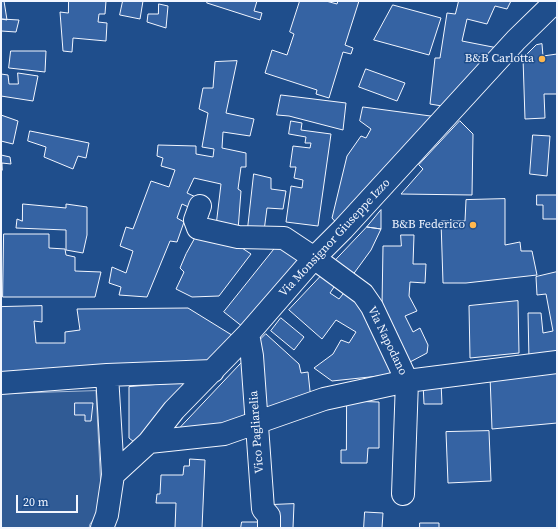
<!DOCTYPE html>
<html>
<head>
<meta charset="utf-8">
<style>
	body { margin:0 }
	#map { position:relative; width:558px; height:529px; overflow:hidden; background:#1f4e8c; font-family:"Source Serif 4",serif }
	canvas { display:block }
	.frame { position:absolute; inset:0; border:2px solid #f2f6ff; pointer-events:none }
	.scale { position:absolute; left:16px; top:495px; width:62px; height:18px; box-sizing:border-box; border:2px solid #f2f6ff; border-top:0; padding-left:5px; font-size:12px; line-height:14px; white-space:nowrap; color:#f2f6ff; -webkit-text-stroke:3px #1f4e8c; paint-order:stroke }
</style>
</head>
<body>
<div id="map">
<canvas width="558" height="529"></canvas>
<div class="frame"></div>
<div class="scale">20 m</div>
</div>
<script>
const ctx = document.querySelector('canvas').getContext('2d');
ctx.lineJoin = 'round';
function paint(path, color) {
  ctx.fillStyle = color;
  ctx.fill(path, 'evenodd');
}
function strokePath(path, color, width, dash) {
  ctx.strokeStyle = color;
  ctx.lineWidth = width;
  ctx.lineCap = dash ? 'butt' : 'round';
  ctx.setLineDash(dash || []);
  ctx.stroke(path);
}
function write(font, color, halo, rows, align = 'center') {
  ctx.font = font + ' "Source Serif 4",serif';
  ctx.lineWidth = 3;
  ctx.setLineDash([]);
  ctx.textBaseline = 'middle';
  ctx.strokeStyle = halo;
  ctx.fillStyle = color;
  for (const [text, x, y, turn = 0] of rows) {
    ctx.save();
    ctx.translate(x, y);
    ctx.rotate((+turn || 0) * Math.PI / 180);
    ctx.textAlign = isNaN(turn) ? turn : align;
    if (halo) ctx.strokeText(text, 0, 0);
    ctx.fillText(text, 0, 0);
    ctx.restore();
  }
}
const built = new Path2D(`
	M96,391L102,509L90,524L89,528H1V394Z`);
paint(built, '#305b95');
strokePath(built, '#a8bbd7', 1);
const building = new Path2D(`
	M1,1H4L7,20L1,19Z
	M69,1H106L105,14H99L98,22L107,23L106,41L73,38L72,52L63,51L60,12L68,13Z
	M123,1H143L140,19L120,15Z
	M208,1H257L254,11L262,13L260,20L207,3Z
	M300,1H326L337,4L338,1H359L345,45L353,48L351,54L343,52L329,98L316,94L317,90L265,73L272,50L287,55L294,34L290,32Z
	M459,1H511L507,9L495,6L487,24L467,19L462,41L503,49L448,107L430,104L435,58H440L447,13L455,14Z
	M159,4L168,6L166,28L147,22L148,14H158Z
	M393,5L441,18L429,55L374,40Z
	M1,19L19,20L16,32L1,31Z
	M542,44L543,56L557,54V94H544L545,118L525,119L523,58L536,45Z
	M11,51H46L45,72L9,68Z
	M237,61L226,113L254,119L250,136L223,132L222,148L246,153V167H241L238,189L241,191L238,230L216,226L221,184L194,178L187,193L198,198L195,210L182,204L177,218L184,222L177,242L170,241L147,297L119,295L121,287L109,283L112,267L126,273L133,251L120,246L126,227L133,229L151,181L169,187L175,170L161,166L163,158L157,156L158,145L196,146V154L213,157L214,149L202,147L208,113L199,109L203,88H213L215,62Z
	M366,69L405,83L397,101L359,87Z
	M18,73L38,76L33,101L1,96V74L8,75L9,84H18Z
	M281,95L346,103L343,130L289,116L277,115Z
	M363,107L438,117L340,227L332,218L347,156L361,136L366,138L371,129L360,121Z
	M1,115L18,121L13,144L1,141Z
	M291,121L302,123L301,130L331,134L318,226L286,222L291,186L302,188L303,180L294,178L296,167H290L293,146L310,148L311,143H305L306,137L289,134Z
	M460,121L473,134L472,195L401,194L423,169L419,165Z
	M30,131L89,143L86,158L78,156L73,169L44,157L46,147L28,141Z
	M533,135L550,136L547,176L530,174Z
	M1,155L10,157L11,164L2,163V170Z
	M254,174L271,178V189L286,191L283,209L267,208L264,231L248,228Z
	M537,195H557V219H543V205H537Z
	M505,199V245L520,242L521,251H532L537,275L466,283H443L441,221H465L466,200Z
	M23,204L66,208V204L87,207V235L83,253L66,250V230L16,228L17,219L22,221Z
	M381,210V229L367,227Z
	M367,227L381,229L371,250L352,276L333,263Z
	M198,233L242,248L251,254L219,296L192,297L176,289L184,272L180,268L186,254Z
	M4,234H49V248L65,249L66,255L75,257V271L101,272L95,297H3Z
	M401,235H414L413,264H426L425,283L410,282L409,296L417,311L405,316L413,332L420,328L428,345L427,353L410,362L382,305L383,246H401Z
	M280,242L301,259L243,327L224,312Z
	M557,272V355L529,360L528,313H541L543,333L553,331L546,294L537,295L536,277Z
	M322,275L336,284L330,293L339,299L347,289L382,331L398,374L332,381L314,368L333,354L341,340L349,343L356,332L336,320L322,339L289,310Z
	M518,301L519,353L470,358L469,306Z
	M42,306V322L34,321L36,343H65V332L80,330L77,309L188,308L235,337L213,361L1,374V307Z
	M281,318L304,337L294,350L271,331Z
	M266,334L299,364L301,373L308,372L311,400L264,418L255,345Z
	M247,357L249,410L231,428L177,431Z
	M557,368V423L492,429L490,376Z
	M190,382L134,442L129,438V387Z
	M441,382L442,404H424L423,383Z
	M347,401L379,402V448H368L367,463H341V450H346Z
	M75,403H93L91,421H85V415H75Z
	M489,431L491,481L448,483L446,432Z
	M190,459L205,460L202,528H175L176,503H156L157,494H160L161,475H183L184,466H189Z
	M294,504L293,528H276L270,505Z
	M365,512L383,513L382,528H364Z
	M242,522H265V528H241Z
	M420,523H439V528H420Z`);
paint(building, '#3563a3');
strokePath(building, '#f2f6ff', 1);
const minor = new Path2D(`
	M200,206L195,220L198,228L238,237L284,238L314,258L363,294L372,307L407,381L403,494
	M248,334L252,356L263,509L269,516V528
	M1,383L107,375L213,371
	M149,442L224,434L324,399L407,381L557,362
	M113,475L149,442L174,410L248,334L314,258L343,229L516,40L556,1
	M102,528L107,515L113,475L107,375`);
strokePath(minor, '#f2f6ff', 24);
strokePath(minor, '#1f4e8c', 22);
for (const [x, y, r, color] of [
	[542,59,4,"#ffb74d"],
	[473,225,4,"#ffb74d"]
]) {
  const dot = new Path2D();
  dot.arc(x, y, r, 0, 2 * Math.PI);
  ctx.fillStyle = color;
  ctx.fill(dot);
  strokePath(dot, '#1f4e8c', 1.5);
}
write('12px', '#f2f6ff', '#1f4e8c', [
	["B&B Carlotta",534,59],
	["B&B Federico",465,225]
], 'right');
write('12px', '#f2f6ff', '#1f4e8c', [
	["Via Monsignor Giuseppe Izzo",335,238,-47],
	["Via Napodano",387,341,64],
	["Vico Pagliarelia",257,432,-94]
]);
</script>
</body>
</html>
